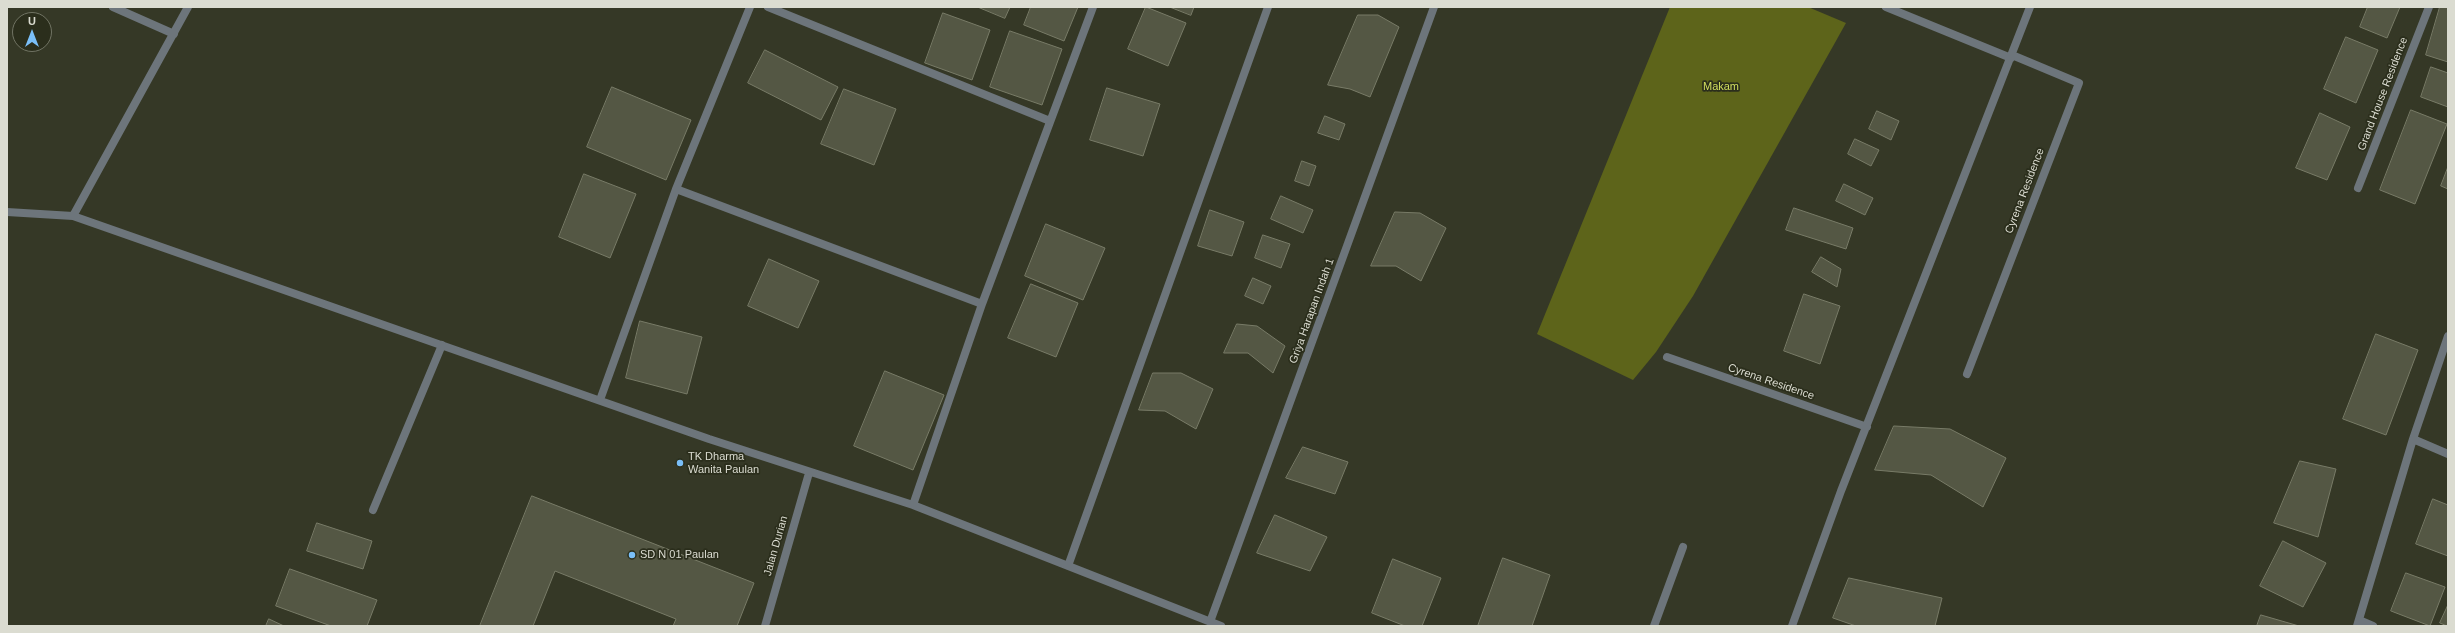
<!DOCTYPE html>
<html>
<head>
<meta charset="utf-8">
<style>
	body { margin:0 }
	#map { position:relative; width:2455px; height:633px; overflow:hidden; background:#353826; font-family:Arial,sans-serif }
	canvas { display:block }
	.frame { position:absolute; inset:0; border:8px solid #dbdcd1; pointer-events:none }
	.north { position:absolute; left:12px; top:12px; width:40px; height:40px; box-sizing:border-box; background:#2b2e1c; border:1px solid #717464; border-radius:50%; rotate:0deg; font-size:11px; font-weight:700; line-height:16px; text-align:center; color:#dbdcd1 }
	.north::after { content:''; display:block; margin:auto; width:14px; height:18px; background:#7abff8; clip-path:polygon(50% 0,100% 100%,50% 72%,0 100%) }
</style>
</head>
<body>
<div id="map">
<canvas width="2455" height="633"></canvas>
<div class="frame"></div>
<div class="north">U</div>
</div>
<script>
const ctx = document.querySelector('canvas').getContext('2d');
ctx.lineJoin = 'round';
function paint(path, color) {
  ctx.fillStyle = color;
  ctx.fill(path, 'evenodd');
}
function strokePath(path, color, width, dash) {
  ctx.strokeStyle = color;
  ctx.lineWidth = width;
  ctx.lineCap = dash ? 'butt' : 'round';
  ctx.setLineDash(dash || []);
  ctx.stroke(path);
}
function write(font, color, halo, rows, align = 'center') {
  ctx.font = font + ' Arial,sans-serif';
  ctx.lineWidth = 3.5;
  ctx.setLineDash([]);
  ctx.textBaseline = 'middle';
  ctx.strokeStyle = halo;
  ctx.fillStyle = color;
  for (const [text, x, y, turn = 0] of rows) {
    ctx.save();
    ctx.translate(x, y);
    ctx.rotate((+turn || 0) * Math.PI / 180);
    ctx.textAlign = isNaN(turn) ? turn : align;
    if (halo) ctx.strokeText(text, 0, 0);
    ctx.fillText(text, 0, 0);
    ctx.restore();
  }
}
paint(new Path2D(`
	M1670,7H1808L1846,23L1693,296L1656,352L1633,380L1537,334Z`), '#5d641a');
const building = new Path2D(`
	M978,7H1010L1005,18Z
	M1031,7H1078L1064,41L1024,25Z
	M1146,7L1186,23L1168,66L1128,49Z
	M1170,7H1194L1191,15Z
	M2368,7H2400L2387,38L2360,27Z
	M2440,7H2448V62L2426,55Z
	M943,13L990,30L972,80L925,63Z
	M1358,15H1378L1399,27L1370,97L1350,89L1328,85Z
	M1010,31L1062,49L1042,105L990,87Z
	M2346,37L2378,50L2356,103L2324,89Z
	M765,50L838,87L821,120L748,83Z
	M2431,67L2448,73V107L2421,97Z
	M612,87L691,120L666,180L587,147Z
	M1107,88L1160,104L1143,156L1090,140Z
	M844,89L896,109L874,165L821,144Z
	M2411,110L2447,124L2415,204L2380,190Z
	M1877,111L1899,121L1891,140L1869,129Z
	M2320,113L2350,127L2327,180L2296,168Z
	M1325,116L1345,124L1339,140L1318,133Z
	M1855,139L1879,150L1871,166L1848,154Z
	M1302,161L1316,166L1309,186L1295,181Z
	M2448,167V189L2441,186Z
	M584,174L636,194L610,258L559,237Z
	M1844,184L1873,198L1865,215L1836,201Z
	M1281,196L1313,210L1303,233L1271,219Z
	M1794,208L1853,228L1846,249L1786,230Z
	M1210,210L1244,222L1232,256L1198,246Z
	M1395,212L1420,213L1446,228L1421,281L1396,266H1371Z
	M1046,224L1105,248L1083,300L1025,276Z
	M1263,235L1290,244L1281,268L1255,258Z
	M1821,257L1841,269L1837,287L1812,272Z
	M769,259L819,281L798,328L748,306Z
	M1253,278L1271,286L1263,304L1245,296Z
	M1031,284L1078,303L1056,357L1008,338Z
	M1804,294L1840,306L1820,364L1784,351Z
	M640,321L702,337L687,394L626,378Z
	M1237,324L1257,326L1285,346L1273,373L1248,353H1224Z
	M2376,334L2418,350L2386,435L2343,419Z
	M885,371L944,395L913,470L854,446Z
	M1153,373H1181L1213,389L1196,429L1165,411L1139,410Z
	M1894,426L1950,429L2006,458L1983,507L1931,475L1875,470Z
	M1303,447L1348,462L1335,494L1286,478Z
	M2300,461L2336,469L2318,537L2274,523Z
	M532,496L754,583L737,626H673L676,619L555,571L533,626H480Z
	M2433,499L2448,505V556L2416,544Z
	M1275,515L1327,537L1310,571L1257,553Z
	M317,523L372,541L363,569L307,551Z
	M2283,541L2326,563L2303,607L2260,586Z
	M1503,558L1550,575L1532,626H1478Z
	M1393,559L1441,578L1422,626H1405L1372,613Z
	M290,569L377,600L367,626H331L276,606Z
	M2406,573L2445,587L2430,626L2391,611Z
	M1849,578L1942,598L1935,626H1856L1833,618Z
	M2448,605V626H2447L2440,623Z
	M2261,615L2299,626H2257Z
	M269,619L284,626H266Z`);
paint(building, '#545744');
strokePath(building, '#787b67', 1);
strokePath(new Path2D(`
	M113,7L174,34
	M768,7L1050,121
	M1886,7L2011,58
	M2358,188L2429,7
	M676,189L982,304
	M7,212L73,216L709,439L913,505L1221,626
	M73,216L188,7
	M1667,357L1867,427
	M1967,374L2079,83L2012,55
	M600,400L676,189L750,7
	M2413,439L2448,454
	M913,505L982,304L1093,7
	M373,510L442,345
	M1068,566L1268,7
	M2359,620L2373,626
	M1210,622L1434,7
	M765,626L809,473
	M1654,626L1683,547
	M1792,626L1841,491L2030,7
	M2357,626L2413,439L2448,336`), '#6d757b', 8);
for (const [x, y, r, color] of [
	[680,463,4,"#7abff8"],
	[632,555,4,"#7abff8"]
]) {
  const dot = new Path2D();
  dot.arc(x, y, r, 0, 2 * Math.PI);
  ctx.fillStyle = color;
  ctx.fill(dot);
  strokePath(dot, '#2b2e1c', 1.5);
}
write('11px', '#d2df5f', '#2b2e1c', [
	["Makam",1721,87]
]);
write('11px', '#dbdcd1', '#2b2e1c', [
	["Grand House Residence",2383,94,-69],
	["Cyrena Residence",2025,191,-69],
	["Griya Harapan Indah 1",1312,311,-70],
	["Cyrena Residence",1771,382,19],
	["Jalan Durian",776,546,-74]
]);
write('11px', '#dbdcd1', '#2b2e1c', [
	["TK Dharma",688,457],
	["Wanita Paulan",688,470],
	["SD N 01 Paulan",640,555]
], 'left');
</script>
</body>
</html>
